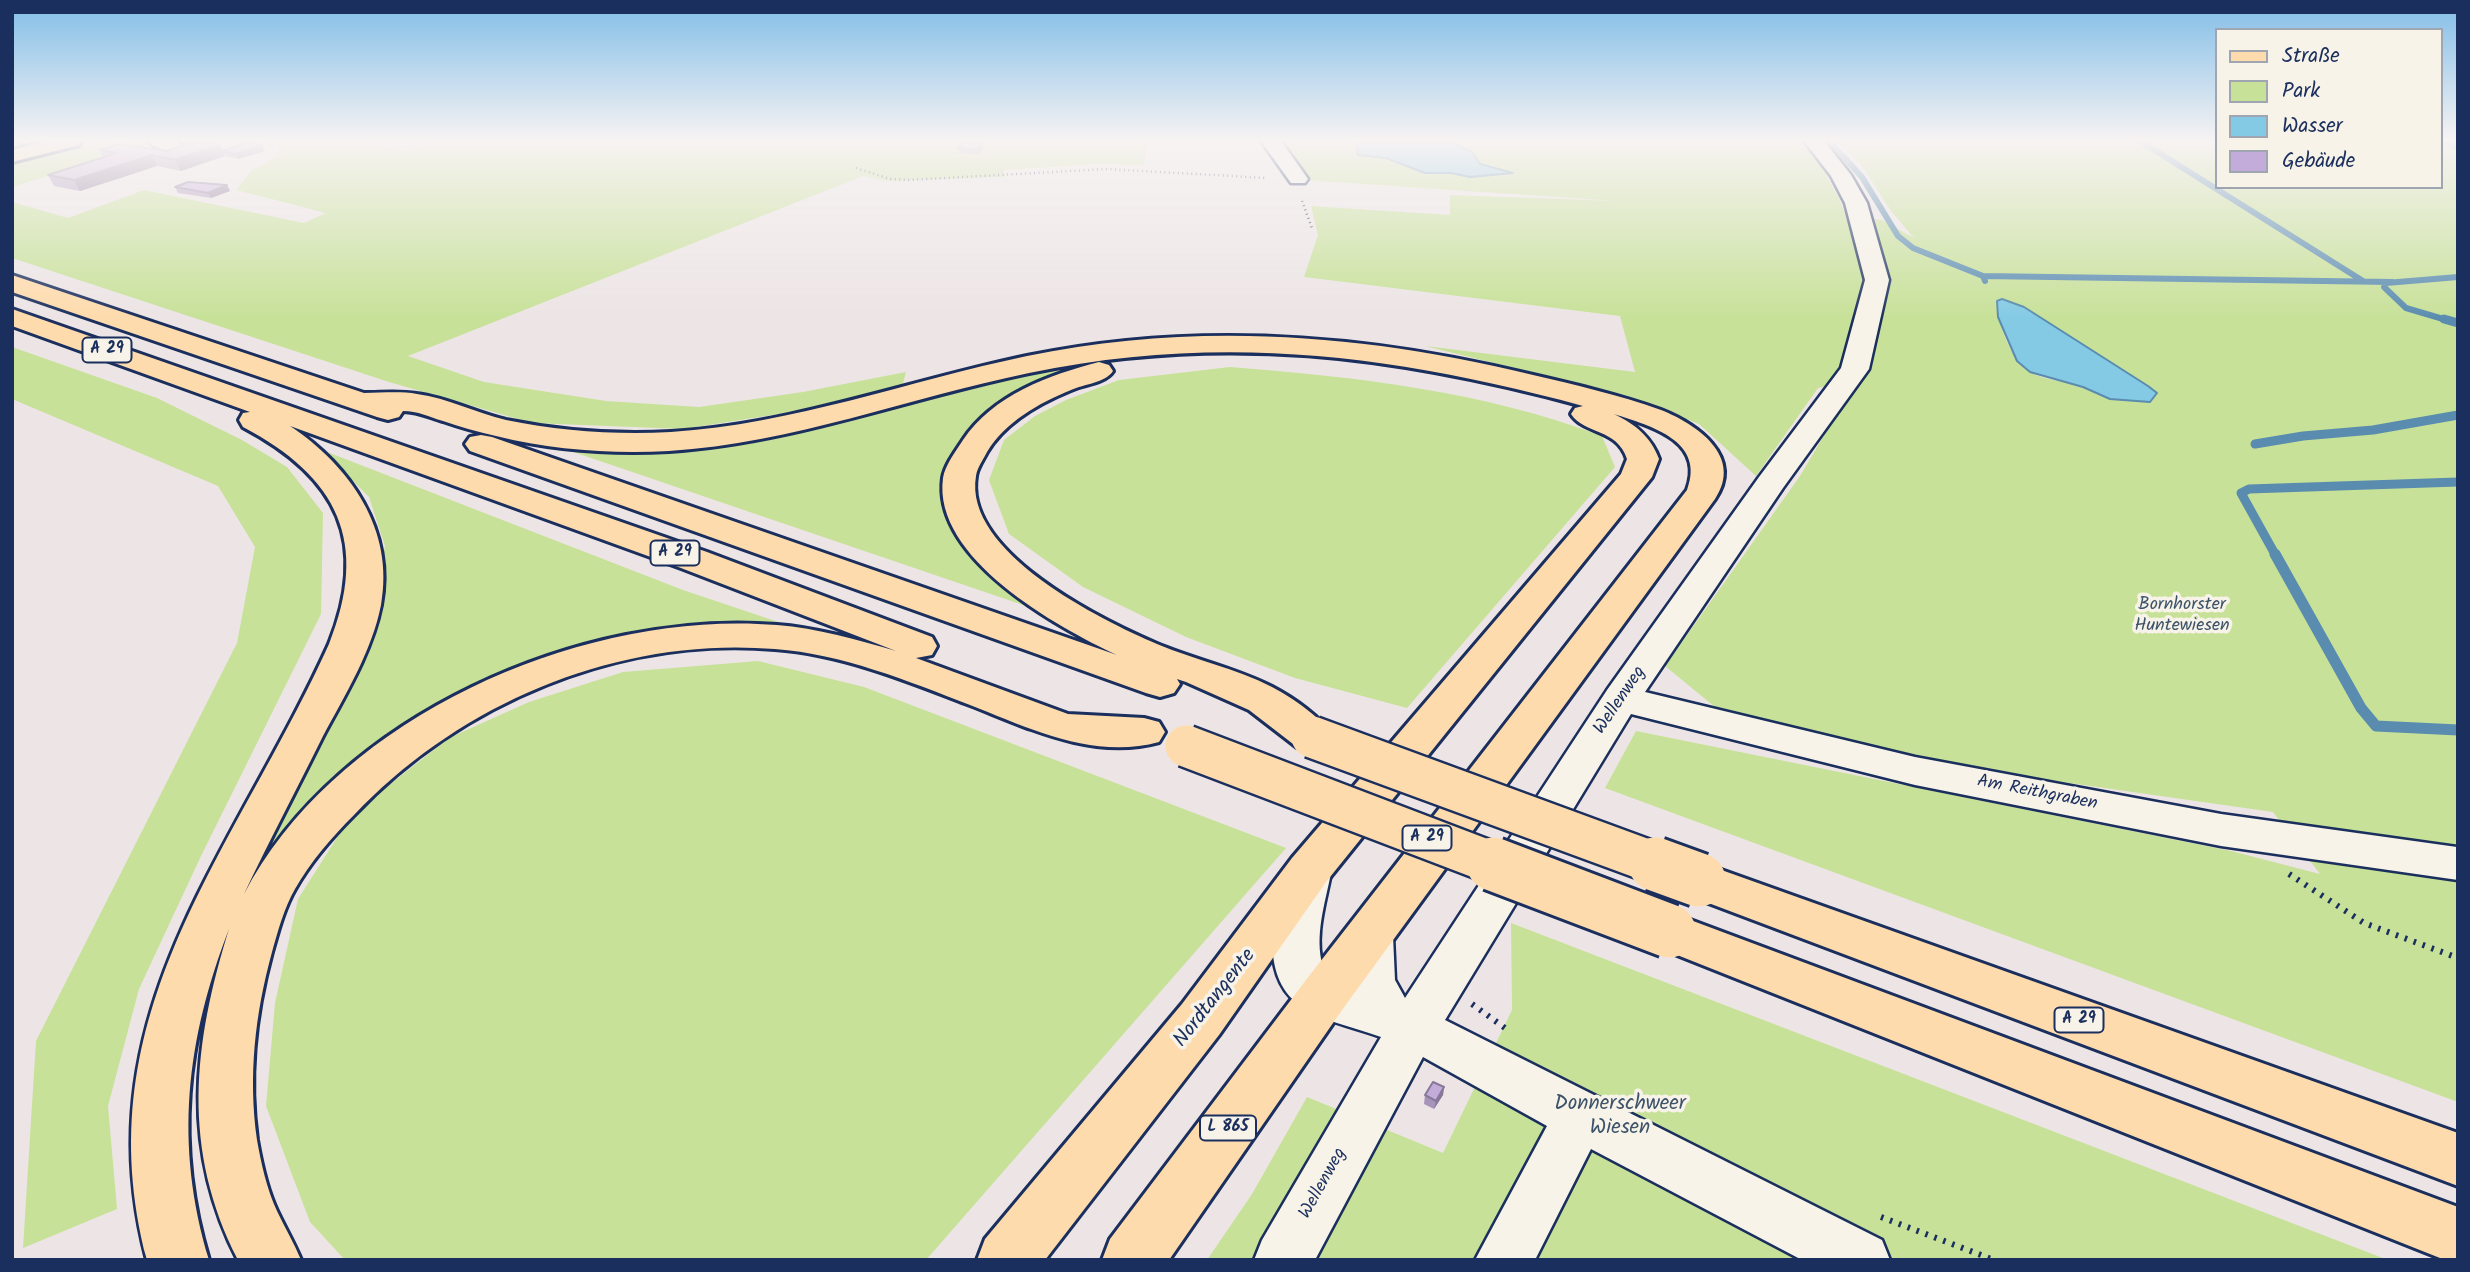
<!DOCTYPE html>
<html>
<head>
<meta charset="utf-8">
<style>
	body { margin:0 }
	#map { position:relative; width:2470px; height:1272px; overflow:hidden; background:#ede5e5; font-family:Kalam,sans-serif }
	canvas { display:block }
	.frame { position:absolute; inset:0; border:14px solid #1b2f5e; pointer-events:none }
	.legend { position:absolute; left:2215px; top:28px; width:228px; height:161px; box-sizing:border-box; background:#f7f3e8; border:2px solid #9fa5b1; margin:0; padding:9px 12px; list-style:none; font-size:21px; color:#1b2f5e }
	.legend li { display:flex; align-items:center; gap:14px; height:35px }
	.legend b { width:35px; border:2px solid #9fa5b1 }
</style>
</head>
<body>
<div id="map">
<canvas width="2470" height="1272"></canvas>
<div class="frame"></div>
<ul class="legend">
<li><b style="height:9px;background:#fedbac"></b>Straße</li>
<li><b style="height:19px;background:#c7e198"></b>Park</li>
<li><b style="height:19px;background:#84cae5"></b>Wasser</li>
<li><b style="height:19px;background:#c3acda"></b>Gebäude</li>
</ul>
</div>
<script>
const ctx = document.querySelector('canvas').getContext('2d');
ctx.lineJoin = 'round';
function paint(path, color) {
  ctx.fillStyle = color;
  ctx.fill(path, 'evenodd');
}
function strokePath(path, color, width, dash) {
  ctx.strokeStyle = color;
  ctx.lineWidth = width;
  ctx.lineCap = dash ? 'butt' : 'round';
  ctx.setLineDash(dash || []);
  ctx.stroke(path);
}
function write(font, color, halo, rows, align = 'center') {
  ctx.font = font + ' Kalam,sans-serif';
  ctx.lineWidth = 7;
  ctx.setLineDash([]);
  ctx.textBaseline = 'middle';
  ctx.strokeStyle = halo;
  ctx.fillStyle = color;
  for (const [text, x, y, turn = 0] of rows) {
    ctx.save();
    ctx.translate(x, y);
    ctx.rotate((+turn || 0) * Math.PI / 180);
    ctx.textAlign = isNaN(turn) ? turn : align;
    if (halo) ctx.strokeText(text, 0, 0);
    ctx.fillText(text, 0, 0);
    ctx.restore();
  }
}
paint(new Path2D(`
	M85,141L154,143L12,187V159Z
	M256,141H368L406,152L436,141H1148L1144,166L1102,164L1003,170L1005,177L885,181L863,176L408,356L484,382L606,401L699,407L803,392L906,372L902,387L855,402L683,429L532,423L389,382L12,258V202L68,218L144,190L304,223L326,213L236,190L252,170L279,155L277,147Z
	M1278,141H1363L1357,145L1358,155L1386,158L1425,173H1451L1470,177L1480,164L1472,152L1449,141H1798L1820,164L1839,198L1869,279L1847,363L1832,385L1818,388L1756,476L1699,424L1631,397L1425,346L1635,372L1620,316L1304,277L1318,235L1311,206L1450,215V195L1616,201L1304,180Z
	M1834,141H2216V187H2440V141H2458V1102L1605,788L1636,731L2231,851L2320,874L2273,812L1971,769L1715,707L1665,666L1800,476L1868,361L1887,283L1872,219L1882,220L1914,238L1891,211L1860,163ZM1997,301L2024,307L2157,394L2150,402C2118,400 2111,397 2082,386C2066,381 2045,381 2030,372C2011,361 1997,322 1997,301Z
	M12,347L157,398L242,440L287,467L323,513L321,614L201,856L139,989L108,1106L117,1209L23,1248L36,1041L237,643L255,547L218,486L12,399Z
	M1130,355L1031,385L979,422L943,477L948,524L996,572L1070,621L544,442L711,445L788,433L867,416L978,383L1045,367Z
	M1230,367C1357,377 1483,391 1602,436L1615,467L1407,708L1295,678L1186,637L1083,587L1009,534L989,480L1004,440L1035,416L1066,400L1119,380Z
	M322,450L683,590L802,630L636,634L511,668L455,694L353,759L261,863L295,781L363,653L385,546L369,497Z
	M758,661L864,687L1286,848L926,1260H345L310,1222L266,1106L275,1003L298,899L352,814L449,738L529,702L623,672Z
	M1511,923L2388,1260H1207L1252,1194L1307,1097L1443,1153L1512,1010Z`), '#c7e198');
const water = new Path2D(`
	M1363,141H1449L1472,152L1480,164L1513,173L1470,177L1451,173H1425L1386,158L1358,155L1357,145Z
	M2002,299L2024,307L2148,386L2157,393L2150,402L2110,399L2083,387L2030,372L2017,361L1998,317L1997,301Z`);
paint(water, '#84cae5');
strokePath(water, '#5a8caf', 2);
strokePath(new Path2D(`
	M1829,141L1862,177L1898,236L1913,248L1983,276L1985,281
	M2140,141L2363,281
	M2443,141L2458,148
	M1983,276L2392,282
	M2450,321L2406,308L2384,287L2386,283L2458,277`), '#5a8caf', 6);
strokePath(new Path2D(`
	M2444,319L2458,323
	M2255,444L2303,436L2373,430L2458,415
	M2276,556L2241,493L2249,489L2458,482`), '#5a8caf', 9);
strokePath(new Path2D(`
	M2275,554L2361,708L2376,726L2458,730`), '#5a8caf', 11);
const minor = new Path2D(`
	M149,141H176L190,150L187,154H173L152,145Z
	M1261,141H1281L1308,179L1305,183H1291Z
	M1804,141H1824L1851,175L1867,203L1889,280L1869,369L1783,488L1645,692L1915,757L2221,814L2457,847L2458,880L2221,846L1915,785L1631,714L1445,1020L1882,1240L1890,1260H1802L1591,1149L1535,1260H1475L1547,1126L1423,1057L1315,1260H1254L1262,1240L1381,1037C1354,1027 1319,1021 1296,1002C1258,972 1273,898 1293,861L1309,856L1325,861L1331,873C1325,904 1314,936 1323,967L1347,983L1345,936L1352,923L1369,917L1386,923L1393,936L1395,980L1405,998L1607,690L1759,477L1841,368L1865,280L1845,203L1831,176Z`);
const major = new Path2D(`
	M46,141H82L79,145L12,162V150Z`);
const highway = new Path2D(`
	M12,275L364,393C382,393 400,391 417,394C448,398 476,413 506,420C560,431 616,435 671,432C794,424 908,381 1027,356C1196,321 1366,334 1533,375C1576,385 1619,395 1661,410C1696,424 1744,456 1715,499L1342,1010L1169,1260H1102L1110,1239L1306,980L1687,490C1706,441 1651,426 1614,414C1635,424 1651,437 1659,459L1652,477L1326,882L1219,1035L1045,1260H977L985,1239L1182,1004L1292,858L1621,474L1627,459C1617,428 1585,435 1571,414L1575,408L1583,406C1394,355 1223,333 1029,373C908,398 793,443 669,451C611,454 553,450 496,436C478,432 460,427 443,421C429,417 418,411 403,411L399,417L388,420L377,417L12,292Z
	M12,309L707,552L932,637L937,646L932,655L916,658L1068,714L1144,718L1159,722L1165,732L1159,742C1093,760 1029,728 970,705C908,681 842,654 775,649C619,636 461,702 354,815C332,837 311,861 295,889C284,908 278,931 272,952C255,1014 248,1076 257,1140C261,1163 267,1190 277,1211C285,1228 294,1243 301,1260H238C181,1149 193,1044 229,929C186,1040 174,1145 209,1260H147C82,1013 235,852 329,644C370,542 338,477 243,427L239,420L243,413L250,412L12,326ZM290,426L681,568L896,651C858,640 817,628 777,625C583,609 337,716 244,894C269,841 297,789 323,736C345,695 372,651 381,605C395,530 350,466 290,426Z
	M1099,362L1109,365L1113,371C1105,383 1084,384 1071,390C1039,403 1005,422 987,452C983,460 977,468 976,476C963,552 1101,620 1157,644C1195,660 1235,668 1272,687C1293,698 1321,717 1333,737L1327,747L1312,751L1297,747L1249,710L1186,682L1177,679L1180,684L1174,693L1160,697L1146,693L470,451L465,444L470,437L481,435L492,437L1117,655C1057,627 932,558 943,478C945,465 956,451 963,440C993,395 1049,375 1099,362Z
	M1699,862L2458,1133V1186L1682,893L1675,880L1682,867Z
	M1669,912L2458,1207V1260H2445L1652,945L1644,931L1652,917Z`);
strokePath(minor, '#1b2f5e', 5);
strokePath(major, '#1b2f5e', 6);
strokePath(highway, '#1b2f5e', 6);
strokePath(new Path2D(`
	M856,168L890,179L907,180L1107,169L1266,178
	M1302,201L1312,228`), '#1b2f5e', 2.5, [1, 3.5]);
strokePath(new Path2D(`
	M2289,874L2364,923L2458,958
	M1472,1004L1505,1028
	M1881,1217L1994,1260`), '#1b2f5e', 6, [2.5, 7]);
paint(minor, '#f7f3e8');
paint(major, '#fedbac');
paint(highway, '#fedbac');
const highwayBridgeFar1 = new Path2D(`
	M1312,737L1660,865
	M1186,746L1498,865`);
const highwayBridge = new Path2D(`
	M1493,864L1669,931
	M1655,864L1699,880`);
strokePath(highwayBridgeFar1, '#1b2f5e', 46, []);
strokePath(highwayBridge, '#1b2f5e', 59, []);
strokePath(highwayBridgeFar1, '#fedbac', 41);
strokePath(highwayBridge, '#fedbac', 53);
paint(new Path2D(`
	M220,145L225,156L181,171L157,166L80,191L54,186L48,175L103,157L100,150L166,151Z
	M262,145L265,151L238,159L225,156L222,151Z
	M958,148L983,149L978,154L959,153Z
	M227,185L230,191L211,198L178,193L175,187Z
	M1444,1087L1443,1095L1434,1109L1424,1104L1425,1095Z`), '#a894bb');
paint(new Path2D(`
	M12,141H27L12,145Z
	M982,143L983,149L978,154L977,149Z
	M220,145L225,156L181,171L175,160Z
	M262,145L265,151L238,159L236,154Z
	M152,155L157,166L80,191L74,180Z
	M227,185L230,191L211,198L208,193Z
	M1444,1087L1443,1095L1434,1109L1436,1101Z`), '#887899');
const building = new Path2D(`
	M196,141L220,145L175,160L152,155L74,180L48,175L117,153L100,150L120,144L166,151Z
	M249,142L262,145L236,154L222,151Z
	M964,142L982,143L977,149L958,148Z
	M188,182L227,185L208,193L175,187Z
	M1433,1082L1444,1087L1436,1101L1425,1095Z`);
paint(building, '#c3acda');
strokePath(building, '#887899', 2);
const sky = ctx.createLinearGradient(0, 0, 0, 319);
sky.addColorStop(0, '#80bde7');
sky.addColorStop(0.44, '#f7f3f3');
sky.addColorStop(1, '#f7f3f300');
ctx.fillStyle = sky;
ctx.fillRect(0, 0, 2470, 319);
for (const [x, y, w] of [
	[107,350,49],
	[675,553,49],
	[1427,838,49],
	[2079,1020,49],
	[1228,1128,56]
]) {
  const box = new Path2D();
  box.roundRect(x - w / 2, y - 12.5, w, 25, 5);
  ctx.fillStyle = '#f7f3e8';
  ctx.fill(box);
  strokePath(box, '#1b2f5e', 2);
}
write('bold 16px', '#1b2f5e', null, [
	["A 29",107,350],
	["A 29",675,553],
	["A 29",1427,838],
	["A 29",2079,1020],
	["L 865",1228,1128]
]);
write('18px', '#3d536a', '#f7f3e8', [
	["Bornhorster",2182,606],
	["Huntewiesen",2182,627]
]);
write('18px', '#1b2f5e', '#f7f3e8', [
	["Wellenweg",1621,701,-56],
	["Am Reithgraben",2037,794,11],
	["Wellenweg",1324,1184,-61]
]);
write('21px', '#1b2f5e', '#f7f3e8', [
	["Nordtangente",1216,999,-52]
]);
write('21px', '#3d536a', '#f7f3e8', [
	["Donnerschweer",1620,1105],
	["Wiesen",1620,1129]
]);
</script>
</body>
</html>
